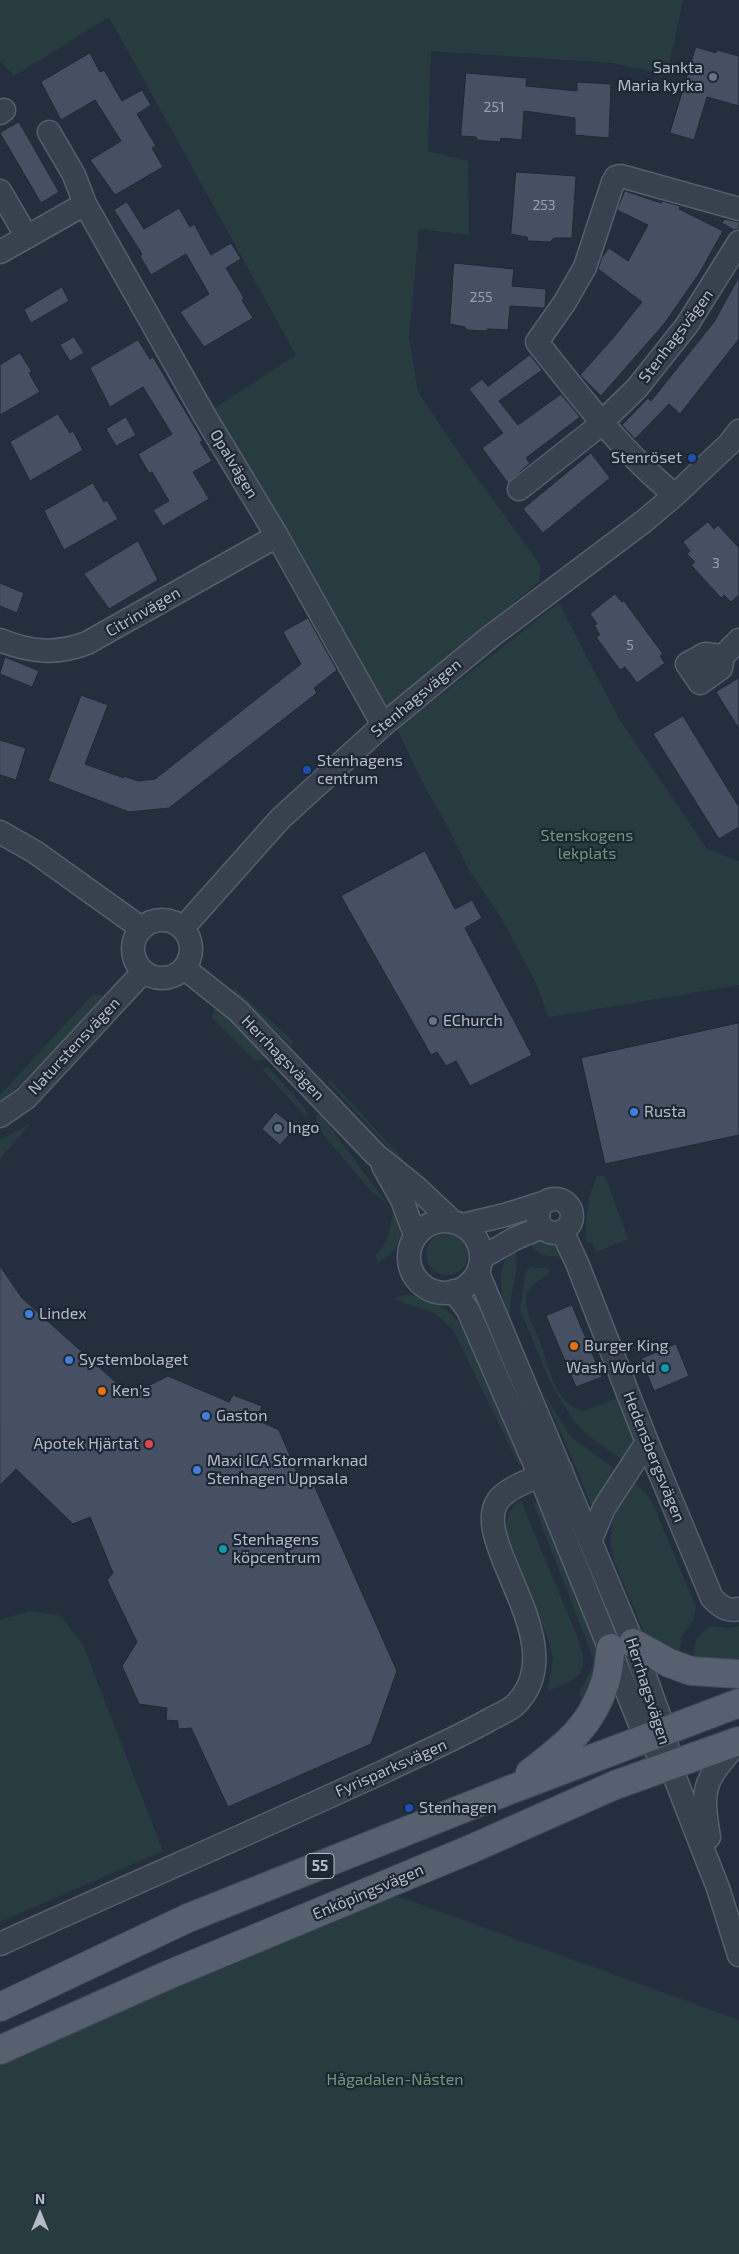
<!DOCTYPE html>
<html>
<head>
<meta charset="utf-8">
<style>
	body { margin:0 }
	#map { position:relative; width:739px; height:2254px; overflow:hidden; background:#242f3e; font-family:"Exo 2",sans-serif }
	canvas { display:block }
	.north { position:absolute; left:15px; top:2189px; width:50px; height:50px; -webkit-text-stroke:4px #1d2633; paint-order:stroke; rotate:0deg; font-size:14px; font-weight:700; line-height:20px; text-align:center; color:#b4bcc9 }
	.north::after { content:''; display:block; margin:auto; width:18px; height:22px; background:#b4bcc9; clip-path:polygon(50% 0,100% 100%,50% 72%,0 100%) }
</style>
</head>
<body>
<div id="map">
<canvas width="739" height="2254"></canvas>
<div class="north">N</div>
</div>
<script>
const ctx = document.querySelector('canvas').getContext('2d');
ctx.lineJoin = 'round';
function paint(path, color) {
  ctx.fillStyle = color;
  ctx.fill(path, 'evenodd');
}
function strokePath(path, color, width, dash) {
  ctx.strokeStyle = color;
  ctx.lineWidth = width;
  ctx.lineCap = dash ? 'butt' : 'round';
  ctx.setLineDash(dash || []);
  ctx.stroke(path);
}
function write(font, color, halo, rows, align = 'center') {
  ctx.font = font + ' "Exo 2",sans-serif';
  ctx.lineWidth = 4.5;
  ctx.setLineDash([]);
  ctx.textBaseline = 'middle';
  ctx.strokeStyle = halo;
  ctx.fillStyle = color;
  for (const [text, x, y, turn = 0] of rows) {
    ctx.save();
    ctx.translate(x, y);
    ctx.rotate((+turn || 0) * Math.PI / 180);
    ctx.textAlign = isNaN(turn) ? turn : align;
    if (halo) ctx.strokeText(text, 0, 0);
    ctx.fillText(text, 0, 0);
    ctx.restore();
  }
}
paint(new Path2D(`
	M0,0H683L667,75L613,63L431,51L428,151L468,161L469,235L419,229L409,337L418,392L454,446L541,566L539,582L387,706L372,702L204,415L296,355L109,17L14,76L0,61Z
	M559,603L619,719L707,849L739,861V985L549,1017L534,979L500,916L469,870L447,825L422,782L397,729Z
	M234,988L294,1042L291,1045L233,991Z
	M93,994L101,995L104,998L25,1081L0,1102V1095Z
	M218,1007L270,1058L255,1061L212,1018L214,1010Z
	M264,1068H269L306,1109L308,1119L263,1070Z
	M330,1080L403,1159L404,1164L328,1082Z
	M320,1113L385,1201V1202L371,1191L317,1127L316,1117Z
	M30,1124L0,1159V1140Z
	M597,1176H605L628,1239L596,1252L592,1243L586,1242C585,1219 587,1198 597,1176Z
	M394,1213C406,1235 399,1251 378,1263L375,1255C391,1241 387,1231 394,1213Z
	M426 1254a21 21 0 1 1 42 0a21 21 0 1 1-42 0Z
	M540,1239L550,1241L559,1247L562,1257L542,1255L527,1242Z
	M514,1248C523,1268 506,1297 511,1320C499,1299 495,1265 514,1248Z
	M531,1267L549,1269L550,1272C543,1281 527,1282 526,1299C526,1317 537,1331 542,1347C550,1371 555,1405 584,1411L625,1395L635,1434L625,1462L594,1440L575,1423L551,1384L520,1310L526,1271Z
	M407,1295C431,1296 454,1312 467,1332L521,1455V1463L519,1465L453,1330L435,1313L404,1303L395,1298Z
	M541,1389L571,1437L619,1472L593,1506L590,1503L564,1439Z
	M630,1480L645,1492L653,1504L696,1607L693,1620L682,1636L679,1654L648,1636L643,1630L614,1561L610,1542L614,1510Z
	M521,1501L579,1641C590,1676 577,1679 548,1691L553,1657L547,1636L506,1531C507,1517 508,1508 521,1501Z
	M540,1502L600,1650L590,1706L578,1694L592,1668L593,1658L533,1503Z
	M29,1611L61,1616L83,1645L163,1851L0,1922V1620Z
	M710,1626L730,1628L739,1626V1665L692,1662L697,1638Z
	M389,1893L739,2020V2254H0V2065L170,1986Z`), '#263c3f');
const building = new Path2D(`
	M696,47L716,53L717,50L739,56V106L707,97L694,140L670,133Z
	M90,53L100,72L104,70L122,101L142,90L151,105L137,114L156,146L152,148L163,167L115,195L90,160L121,141L95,100L61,120L41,82Z
	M466,73L527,78L526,86L577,91V82L611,84L609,138L575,135V118L524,111L522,140L501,138L500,142L477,140L476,137L461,136Z
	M19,122L59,192L41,203L0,133Z
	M516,172L576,176L572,238H554L550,242L528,241L527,237L511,234Z
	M625,191L661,203L662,201L680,206L679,209L723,231L699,274L664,324L601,396L580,375L613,338L642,302L598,269L602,257L609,248L628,261L648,225L617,210Z
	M127,202L144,229L179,208L190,227L194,224L211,255L231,243L241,259L226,268L244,298L242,300L253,318L204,347L180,312L209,294L186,254L151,275L140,256L142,254L114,210Z
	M725,219L739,222V229L734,230L722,223Z
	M454,263L514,269L512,286L546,289L545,308L510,306L508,330L488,329L485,331L467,330L465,327L450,324Z
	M739,277V339L680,414L669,404L635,439L622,425L648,398L651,401L714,322Z
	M62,287L69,301L31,323L24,310Z
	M74,337L84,353L70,361L60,345Z
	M138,340L150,359L153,357L203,441L200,442L212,461L193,472L209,499L163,526L153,510L169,501L152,472L149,473L138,454L172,434L143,387L110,407L90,368Z
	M20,353L32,372L29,373L40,392L0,415V365Z
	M530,355L542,370L499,401L518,425L561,394L580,417L526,458L530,463L508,483L482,448L503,433L469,389L482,379L488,386Z
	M58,414L70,433L73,431L83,450L30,481L10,442Z
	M126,417L136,435L116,446L106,429Z
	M591,453L610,478L543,533L523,509Z
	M93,483L104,502L107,500L118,519L64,550L44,511Z
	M708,522L714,529L718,525L739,548V595L731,602L724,595L721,598L691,565L695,562L687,554L690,551L683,542Z
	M138,541L158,580L109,609L84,574Z
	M0,583L24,593L17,613L0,606Z
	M615,594L622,602L624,601L663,654L660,656L665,663L637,683L625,667L620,670L596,637L600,635L594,625L597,624L590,614Z
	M308,618L337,670L314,688L317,693L169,808L129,812L48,781L81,695L108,705L85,764L124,778V776L138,781L155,779L301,664L283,632Z
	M5,657L39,671L32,687L0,674Z
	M739,678V729L716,692Z
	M683,716L739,807V827L719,839L653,734Z
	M0,740L26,748L16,780L0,775Z
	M425,851L455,909L472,900L482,918L465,928L532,1055L470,1086L456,1061L446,1066L437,1052L431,1055L341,896Z
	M739,1023V1135L605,1164L581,1058Z
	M276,1112L295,1128L280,1145L262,1129Z
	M0,1266L22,1298L130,1395L168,1376L229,1402L233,1395L262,1406L257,1420L279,1430L299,1477L309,1474L397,1671L371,1744L228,1807L191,1728L178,1729V1721L166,1720L167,1708L139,1704L122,1666L137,1642L107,1580L113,1573L90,1517L73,1524L16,1469L0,1485Z
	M572,1305L602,1377L576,1387L546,1316Z
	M676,1344L689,1376L654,1391L641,1359Z`);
paint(building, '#455162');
strokePath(building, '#1f2835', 1);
const minor = new Path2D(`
	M0,113L4,110
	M49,132L74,175L85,204L204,415L277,536L383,725
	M0,191L27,237
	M0,252L85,204
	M519,489L595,429L637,388L687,325L739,242
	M675,495C625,455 577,393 537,342L565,302L585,267L613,182L616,177L621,176L739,209
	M0,640C30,652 56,655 87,643L277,536
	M723,656L705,654L687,664L700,683L721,668L723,656L739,640
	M0,832L35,852L141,928
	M133 949a29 29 0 1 1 58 0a29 29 0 1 1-58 0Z
	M183,928L280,819L383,725L490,637L643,522L675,495L729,444L739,431
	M184,968L238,1011L376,1155L417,1188L452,1221
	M0,1116L26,1098L143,972
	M383,1166L402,1200L415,1235
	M538 1216a17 17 0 1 1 34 0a17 17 0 1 1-34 0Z
	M409 1257a36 36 0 1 1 72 0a36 36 0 1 1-72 0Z
	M463,1225L505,1215L543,1203
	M562,1231L577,1263L647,1442L712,1598C720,1606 727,1612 739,1609
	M481,1258L514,1239L542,1227
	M478,1273L633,1643L665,1732L670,1765L718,1888L739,1955
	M454,1291L468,1310L540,1476L646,1739L657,1751
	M591,1539L604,1508L647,1442
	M709,1837C700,1784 705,1781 739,1741
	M0,1944C128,1886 257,1830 385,1771C420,1754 455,1739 489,1720C497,1715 509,1711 515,1705C579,1643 460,1534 502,1496C518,1482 541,1476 561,1470`);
const major = new Path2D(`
	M633,1643L669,1663L691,1671L739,1674
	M530,1773C565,1746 591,1727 605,1683C609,1672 609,1659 611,1648
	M0,2007L188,1918L507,1791L739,1703
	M0,2050L168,1975L471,1849L615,1785L739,1741`);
strokePath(minor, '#565f6c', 25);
strokePath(major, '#414a57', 30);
strokePath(minor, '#38414e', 22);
strokePath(major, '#56606e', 28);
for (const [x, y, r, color] of [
	[713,77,5,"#6b7280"],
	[692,458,5,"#1a4fb4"],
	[307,770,5,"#1a4fb4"],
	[433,1021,5,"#6b7280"],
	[634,1112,5,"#3f7fe0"],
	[278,1128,5,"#5c6f8a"],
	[29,1314,5,"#3f7fe0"],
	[574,1346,5,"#e8710a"],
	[69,1360,5,"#3f7fe0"],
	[665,1368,5,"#0f9aa8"],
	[102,1391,5,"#e8710a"],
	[206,1416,5,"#3f7fe0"],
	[149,1444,5,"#e0444e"],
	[197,1470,5,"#3f7fe0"],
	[223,1549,5,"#0f9aa8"],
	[409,1808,5,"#1a4fb4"]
]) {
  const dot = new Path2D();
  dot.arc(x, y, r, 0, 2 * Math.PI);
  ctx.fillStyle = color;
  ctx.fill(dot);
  strokePath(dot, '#1d2633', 2);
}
write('14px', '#98a1af', null, [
	["251",494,107],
	["253",544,205],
	["255",481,297],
	["3",716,563],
	["5",630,645]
]);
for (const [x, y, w] of [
	[320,1866,28]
]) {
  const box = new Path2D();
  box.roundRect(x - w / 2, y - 12.5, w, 25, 4);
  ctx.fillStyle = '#1d2633';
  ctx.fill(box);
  strokePath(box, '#b4bcc9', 1);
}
write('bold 15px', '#b4bcc9', null, [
	["55",320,1866]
]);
write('16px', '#b4bcc9', '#1d2633', [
	["Sankta",703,68,"right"],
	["Maria kyrka",703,86,"right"],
	["Stenröset",682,458,"right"],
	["Stenhagens",317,761],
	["centrum",317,779],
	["EChurch",443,1021],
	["Rusta",644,1112],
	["Ingo",288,1128],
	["Lindex",39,1314],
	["Burger King",584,1346],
	["Systembolaget",79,1360],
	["Wash World",655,1368,"right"],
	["Ken's",112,1391],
	["Gaston",216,1416],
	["Apotek Hjärtat",139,1444,"right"],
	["Maxi ICA Stormarknad",207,1461],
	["Stenhagen Uppsala",207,1479],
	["Stenhagens",233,1540],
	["köpcentrum",233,1558],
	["Stenhagen",419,1808]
], 'left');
write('16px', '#b4bcc9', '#1d2633', [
	["Stenhagsvägen",676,336,-53],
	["Opalvägen",234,464,59],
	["Citrinvägen",143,612,-30],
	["Stenhagsvägen",416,698,-40],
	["Naturstensvägen",74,1046,-47],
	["Herrhagsvägen",283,1058,46],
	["Hedensbergsvägen",654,1457,68],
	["Herrhagsvägen",648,1691,72],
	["Fyrisparksvägen",391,1768,-24],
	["Enköpingsvägen",368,1892,-23]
]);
write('16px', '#6b9a76', '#1d2633', [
	["Stenskogens",587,836],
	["lekplats",587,854],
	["Hågadalen-Nåsten",395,2080]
]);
</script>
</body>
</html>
